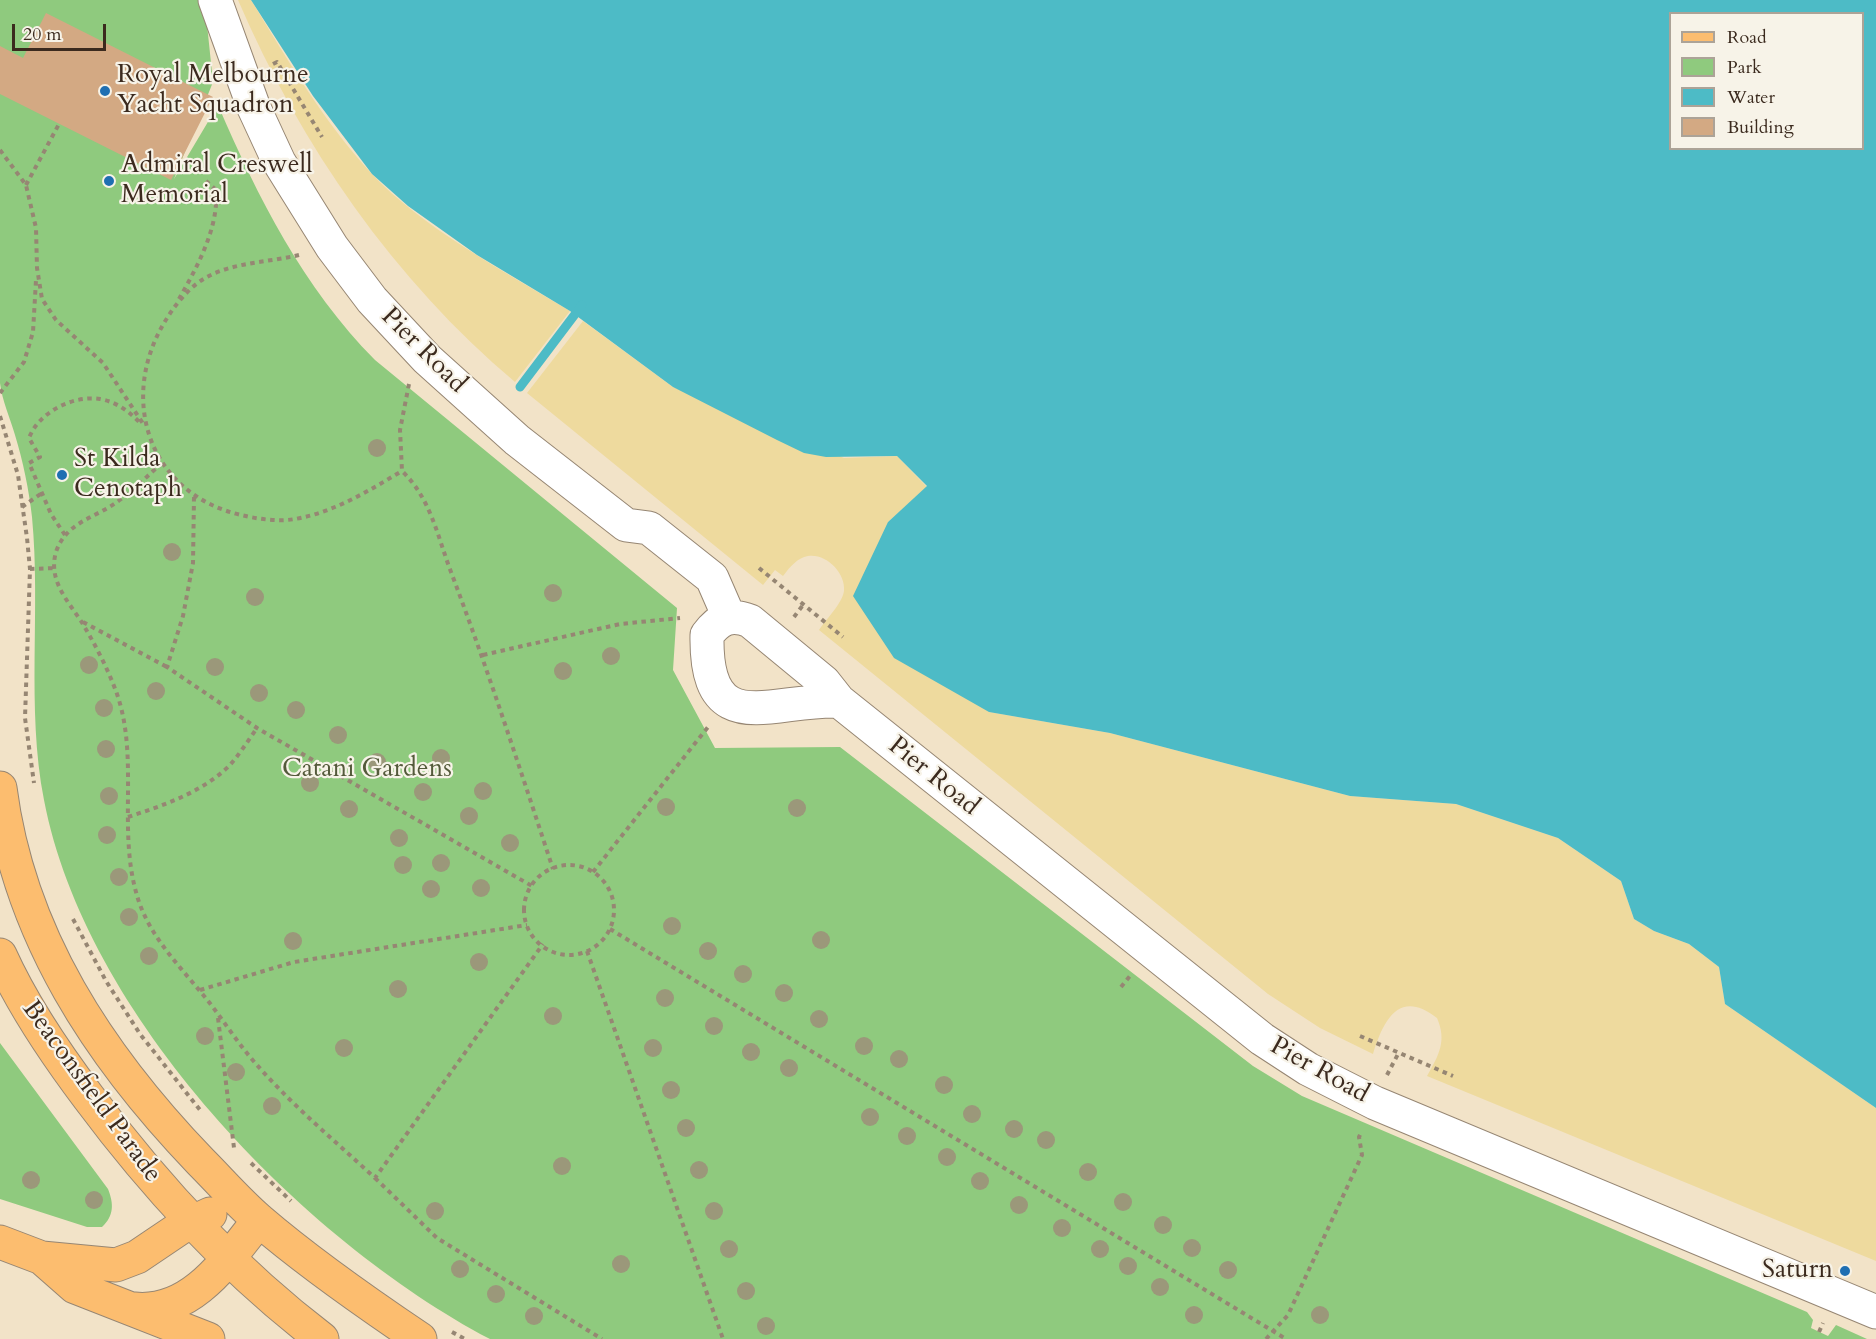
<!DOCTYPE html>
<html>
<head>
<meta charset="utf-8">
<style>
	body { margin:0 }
	#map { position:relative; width:1876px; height:1339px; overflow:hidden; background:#f2e3c8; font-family:Cardo,serif }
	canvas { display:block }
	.legend { position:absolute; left:1669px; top:12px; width:195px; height:138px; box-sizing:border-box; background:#f7f3e8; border:2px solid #aca397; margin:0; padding:8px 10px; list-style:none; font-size:18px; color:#3b2a1e }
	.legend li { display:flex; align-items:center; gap:12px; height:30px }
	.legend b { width:30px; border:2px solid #aca397 }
	.scale { position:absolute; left:12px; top:24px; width:94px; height:27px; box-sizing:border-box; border:3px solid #3b2a1e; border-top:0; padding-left:8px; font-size:18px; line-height:21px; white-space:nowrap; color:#3b2a1e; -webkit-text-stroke:4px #f7f3e8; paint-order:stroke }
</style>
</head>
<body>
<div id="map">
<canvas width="1876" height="1339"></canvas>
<ul class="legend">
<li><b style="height:8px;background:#fcbd6f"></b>Road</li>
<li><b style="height:16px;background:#8fca7e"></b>Park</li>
<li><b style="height:16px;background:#4dbbc6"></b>Water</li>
<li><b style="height:16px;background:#d3a983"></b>Building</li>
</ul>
<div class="scale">20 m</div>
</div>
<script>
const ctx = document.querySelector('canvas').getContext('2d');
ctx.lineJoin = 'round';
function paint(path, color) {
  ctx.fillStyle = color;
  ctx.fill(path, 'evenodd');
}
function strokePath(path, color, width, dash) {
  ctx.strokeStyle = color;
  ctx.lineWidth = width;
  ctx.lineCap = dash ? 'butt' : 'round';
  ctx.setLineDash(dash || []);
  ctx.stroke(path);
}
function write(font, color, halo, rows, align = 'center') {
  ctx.font = font + ' Cardo,serif';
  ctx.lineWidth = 4.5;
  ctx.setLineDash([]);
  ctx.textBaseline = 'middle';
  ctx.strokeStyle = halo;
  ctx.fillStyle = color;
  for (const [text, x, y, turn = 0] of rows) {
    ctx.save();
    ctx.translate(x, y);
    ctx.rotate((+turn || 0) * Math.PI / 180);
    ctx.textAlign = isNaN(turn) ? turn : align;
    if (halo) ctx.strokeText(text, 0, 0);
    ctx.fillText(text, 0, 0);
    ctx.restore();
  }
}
paint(new Path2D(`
	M0,0H200L206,15L213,82L174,179L218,105C258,198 303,287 375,360L677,608L673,670L715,748L840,747L1253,1066L1302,1096L1807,1312L1813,1320L1811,1328L1828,1336L1836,1325L1867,1339H490C301,1239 85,1015 44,800C26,707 41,611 32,517C29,490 23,461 15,435C10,418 2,400 0,383C0,343 0,301 0,261C0,174 0,87 0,0Z
	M0,1043L108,1189C114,1204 114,1216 102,1227H87L0,1199Z`), '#8fca7e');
paint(new Path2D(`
	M238,0H251C287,59 324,122 371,173C421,227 507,273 570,311L515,382C394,280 301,146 238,0Z
	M583,321L673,387L844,458L897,456L927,487L888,522L989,712L1110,733L1350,796L1456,804L1558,838L1621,881L1634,919L1654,931L1689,944L1719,967L1725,1004L1876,1108V1261L1427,1076C1439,1055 1447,1041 1437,1018C1399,988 1383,1021 1373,1054L1320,1028L1268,994L819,630C826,619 842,604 844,591C846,573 826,553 808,556C797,558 790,567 783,576L775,570L763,585L527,393Z`), '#eeda9e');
paint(new Path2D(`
	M251,0H1876V1108L1725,1004L1719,967L1689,944L1654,931L1634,919L1621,881L1558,838L1456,804L1350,796L1110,733L989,712L894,658L853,596L888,522L927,486L897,456L826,457L804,453L777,440L673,387L570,311L477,255L408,206L372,174L313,96ZM1670,14H1862V148H1670Z`), '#4dbbc6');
strokePath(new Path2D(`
	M520,387L582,305`), '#4dbbc6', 9);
paint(new Path2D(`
	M46,13L213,97L171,180L0,94V46L23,58Z`), '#d3a983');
const minor = new Path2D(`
	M215,0L254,108L279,162L332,247L372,300L427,359L517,440L626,525L649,528L712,578L729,617
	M839,701C772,698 705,743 707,635C719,619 730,613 750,621L824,682L839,701L1262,1039L1308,1069L1375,1103L1876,1312`);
const major = new Path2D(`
	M0,788C19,935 99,1056 201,1162C220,1181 238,1202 259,1220C309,1263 365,1302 420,1339
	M0,955C23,1006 55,1053 89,1098C156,1188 233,1271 322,1339
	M0,1242L42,1258L116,1265L137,1257L180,1228L210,1214
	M42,1258L75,1287L208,1339
	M134,1309C192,1315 227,1260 259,1220`);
strokePath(minor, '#968673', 35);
strokePath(major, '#968673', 35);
strokePath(new Path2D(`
	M273,64L277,62L322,137
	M0,150L26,185L36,228L37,268L42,299L56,320L103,363L144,425
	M26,185L59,124
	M299,255C266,263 227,262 199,282C184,293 173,308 164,323C118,401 150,494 241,515C258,519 278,522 295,519C335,512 368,491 402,471
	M179,299C197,267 219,228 216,190L206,181
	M409,384L400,430L402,471C431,499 437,535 451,572C488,670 520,769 553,869
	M0,393L24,362L33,332L36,280
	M0,416L18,475L27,538L30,569L25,718L34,783
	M162,463C147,476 133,491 117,502C95,518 66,522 56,552C48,580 67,600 81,621C95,644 108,669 117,694C139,758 118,827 136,892C146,931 174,960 199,990C220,1014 236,1042 257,1065C293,1106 335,1141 375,1178L543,944
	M194,497L193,563L183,616L167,667L257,728L532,886
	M22,507L42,493
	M65,535L51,514L29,463L40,457L29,438C39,412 73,395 100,399C117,402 130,412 141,424
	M759,568L843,637
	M30,569L56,568
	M794,617L803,605
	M83,622L167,667
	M483,655L620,624L680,618
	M128,817C164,805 201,793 229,766C239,755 248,741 257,728
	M524 910a45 45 0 1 1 90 0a45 45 0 1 1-90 0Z
	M593,872L708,727
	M73,919L106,981L140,1034L200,1110
	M610,929L1286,1339
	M587,951L723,1339
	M1121,987L1130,976
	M200,990L294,962L527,925
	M218,1018L234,1148
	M1360,1036L1453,1076
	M1387,1075L1398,1054
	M251,1163L291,1201
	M375,1178L437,1238L602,1339
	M452,1332L465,1339
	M1819,1332L1823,1323
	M1266,1339L1288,1315L1362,1155L1359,1137L1362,1131`), '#968673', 4, [4.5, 4.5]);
strokePath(minor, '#fff', 33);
strokePath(major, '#fcbd6f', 33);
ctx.fillStyle = '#9b987a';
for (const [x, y] of [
	[377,448],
	[172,552],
	[553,593],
	[255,597],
	[611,656],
	[89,665],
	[215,667],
	[563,671],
	[156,691],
	[259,693],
	[104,708],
	[296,710],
	[338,735],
	[106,749],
	[441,758],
	[377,762],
	[310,783],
	[483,791],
	[423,792],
	[109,796],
	[666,807],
	[797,808],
	[349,809],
	[469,816],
	[107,835],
	[399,838],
	[510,843],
	[441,863],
	[403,865],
	[119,877],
	[481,888],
	[431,889],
	[129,917],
	[672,926],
	[821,940],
	[293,941],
	[708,951],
	[149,956],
	[479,962],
	[743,974],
	[398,989],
	[784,993],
	[665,998],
	[553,1016],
	[819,1019],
	[714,1026],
	[205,1036],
	[864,1046],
	[344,1048],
	[653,1048],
	[751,1052],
	[899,1059],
	[789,1068],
	[236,1072],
	[944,1085],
	[671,1090],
	[272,1106],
	[972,1114],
	[870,1117],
	[686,1128],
	[1014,1129],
	[907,1136],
	[1046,1140],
	[947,1157],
	[562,1166],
	[699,1170],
	[1088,1172],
	[31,1180],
	[980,1181],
	[94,1200],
	[1123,1202],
	[1019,1205],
	[435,1211],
	[714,1211],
	[1163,1225],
	[1062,1228],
	[1192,1248],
	[729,1249],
	[1100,1249],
	[621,1264],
	[1128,1266],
	[460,1269],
	[1228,1270],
	[1160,1287],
	[746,1291],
	[496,1294],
	[1194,1315],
	[1320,1315],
	[534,1316],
	[766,1326]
]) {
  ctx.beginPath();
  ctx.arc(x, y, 9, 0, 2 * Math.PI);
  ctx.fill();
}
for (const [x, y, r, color] of [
	[105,91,6,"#1f6fb2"],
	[109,181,6,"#1f6fb2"],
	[62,475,6,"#1f6fb2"],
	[1845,1271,6,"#1f6fb2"]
]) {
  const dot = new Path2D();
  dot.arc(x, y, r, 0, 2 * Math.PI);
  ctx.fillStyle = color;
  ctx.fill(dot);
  strokePath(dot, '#f7f3e8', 2);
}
write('26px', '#3b2a1e', '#f7f3e8', [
	["Royal Melbourne",117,76],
	["Yacht Squadron",117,106],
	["Admiral Creswell",121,166],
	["Memorial",121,196],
	["St Kilda",74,460],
	["Cenotaph",74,490],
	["Saturn",1833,1271,"right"]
], 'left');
write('26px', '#3b2a1e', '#f7f3e8', [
	["Pier Road",423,351,45],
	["Pier Road",933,777,39],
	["Pier Road",1319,1071,29],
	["Beaconsfield Parade",91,1092,54]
]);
write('26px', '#545a3b', '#f7f3e8', [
	["Catani Gardens",367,770]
]);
</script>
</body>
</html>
